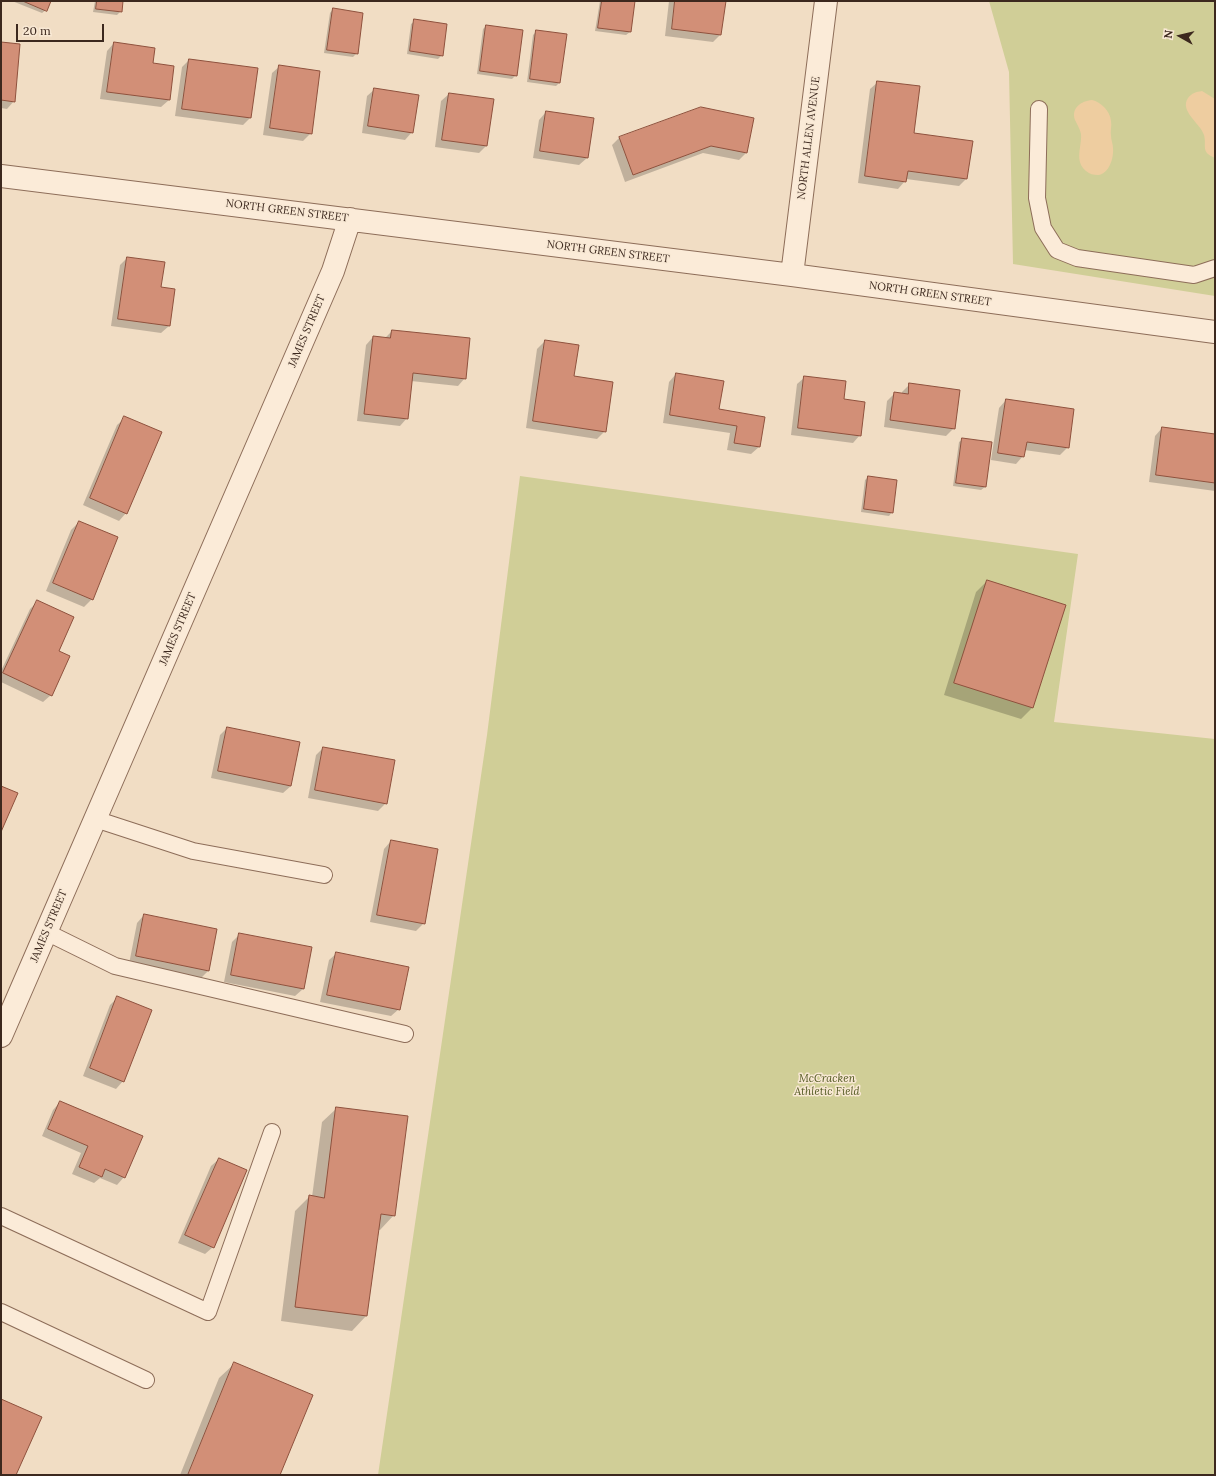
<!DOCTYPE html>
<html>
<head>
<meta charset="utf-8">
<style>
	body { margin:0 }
	#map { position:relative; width:1216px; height:1476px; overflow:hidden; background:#f1ddc4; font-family:Lora,serif }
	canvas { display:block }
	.frame { position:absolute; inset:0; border:2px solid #3c281e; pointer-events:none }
	.north { position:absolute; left:1160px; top:16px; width:40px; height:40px; -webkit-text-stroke:3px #f8e8d4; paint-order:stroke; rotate:278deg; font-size:11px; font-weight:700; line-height:16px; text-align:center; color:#3c281e }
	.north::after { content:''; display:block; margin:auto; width:14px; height:18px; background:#3c281e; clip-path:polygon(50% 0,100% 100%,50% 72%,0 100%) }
	.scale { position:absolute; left:16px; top:24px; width:88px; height:18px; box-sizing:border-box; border:2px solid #3c281e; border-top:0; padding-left:5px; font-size:12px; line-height:14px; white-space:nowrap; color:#3c281e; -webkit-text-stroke:3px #f8e8d4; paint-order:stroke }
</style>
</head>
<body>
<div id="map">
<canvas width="1216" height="1476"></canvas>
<div class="frame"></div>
<div class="north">N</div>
<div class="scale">20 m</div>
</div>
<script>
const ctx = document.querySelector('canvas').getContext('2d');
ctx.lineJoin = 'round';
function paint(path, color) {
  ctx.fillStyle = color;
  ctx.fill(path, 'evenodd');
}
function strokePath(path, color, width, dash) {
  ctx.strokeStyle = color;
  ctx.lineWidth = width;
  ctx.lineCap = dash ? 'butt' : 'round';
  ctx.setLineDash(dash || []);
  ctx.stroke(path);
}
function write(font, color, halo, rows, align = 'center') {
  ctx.font = font + ' Lora,serif';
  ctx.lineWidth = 3;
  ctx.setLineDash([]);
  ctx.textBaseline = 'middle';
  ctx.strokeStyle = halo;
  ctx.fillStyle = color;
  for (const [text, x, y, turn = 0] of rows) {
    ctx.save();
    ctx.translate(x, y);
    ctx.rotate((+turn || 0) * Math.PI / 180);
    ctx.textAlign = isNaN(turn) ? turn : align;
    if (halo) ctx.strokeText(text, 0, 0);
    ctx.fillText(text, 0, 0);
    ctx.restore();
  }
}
paint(new Path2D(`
	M989,1H1215V296L1013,264L1009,72Z
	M520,476L1078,554L1054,722L1215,739V1475H378L487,735Z`), '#d0ce97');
paint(new Path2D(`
	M1202,91L1215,99V158C1200,152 1207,146 1204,135C1201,124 1179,111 1188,98C1192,93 1196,92 1202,91Z
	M1092,100C1101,102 1110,111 1111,121C1112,126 1110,131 1111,136C1111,140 1113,144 1113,148C1114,158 1109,174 1098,175C1093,175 1090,174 1086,171C1074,161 1082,147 1081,134C1080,129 1077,124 1075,120C1071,108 1081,101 1092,100Z`), '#eecda0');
paint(new Path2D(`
	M12,1H50L46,10L42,13Z
	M95,1H122L121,11L117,15L93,12Z
	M600,1H634L630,32L626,35L595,31Z
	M669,1H725L720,35L713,42L665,36Z
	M333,9L357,53L353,57L324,53L330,13Z
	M415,21L442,55L438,59L407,54L411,24Z
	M486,26L516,75L512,79L477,74L483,29Z
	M537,31L559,83L556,86L527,82L533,35Z
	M1,43L14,101L7,109L1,108Z
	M114,43L152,64L173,67L169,100L161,107L100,99L107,51Z
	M189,60L257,69L250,118L243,125L175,116L182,67Z
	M280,66L311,133L303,141L263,135L272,73Z
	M878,82L912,134L966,179L959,186L906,179L905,181L898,189L858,183L870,89Z
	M375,89L412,132L405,140L362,133L367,96Z
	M449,94L492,100L486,146L479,153L435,147L441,101Z
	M701,108L746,153L739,160L703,153L625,182L612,145L619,138Z
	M546,112L592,119L587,158L579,165L533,158L539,120Z
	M127,258L160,288L174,290L169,326L161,333L111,326L120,265Z
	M392,331L465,378L458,386L411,381L407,418L400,426L357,421L366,345L373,337L385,338Z
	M545,341L573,377L605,431L597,439L526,428L537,349Z
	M676,374L718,410L763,418L759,447L751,454L727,450L730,433L663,423L669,382Z
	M805,377L860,435L853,443L791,435L797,384Z
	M910,384L954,428L946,436L884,427L887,401L895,393L902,394V392Z
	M1006,400L1068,447L1060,455L1024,450L1023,456L1016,464L991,460L999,408Z
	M125,418L126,513L119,521L83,505L117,425Z
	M1162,428L1215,435V491L1149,482L1155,436Z
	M963,439L985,487L981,490L953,486L959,442Z
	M868,477L892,512L889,516L861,512L865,480Z
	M79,522L92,599L84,607L46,591L71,530Z
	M987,581L1064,606L1032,708L1021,719L944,695L976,592Z
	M38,601L58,651L51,695L43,702L1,682V671L30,609Z
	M227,728L291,786L283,793L211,778L220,735Z
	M323,748L386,803L378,811L308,798L316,755Z
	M391,841L424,923L416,931L370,922L384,849Z
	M144,915L208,971L201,978L129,964L137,923Z
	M240,934L311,948L303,989L295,996L224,982L232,942Z
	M337,953L399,1009L391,1016L320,1002L329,960Z
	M117,998L123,1081L116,1089L83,1076L110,1005Z
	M60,1102L124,1177L117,1185L100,1178L94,1183L72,1174L81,1153L42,1136L53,1110Z
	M337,1108L394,1215L380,1230H378L366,1316L352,1331L281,1321L295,1211L309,1197H312L322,1122Z
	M219,1159L213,1247L205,1254L178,1243L211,1166Z
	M234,1364L279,1475H180L219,1378Z`), '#0003');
const building = new Path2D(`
	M23,1H51L47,11Z
	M97,1H123L122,12L96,9Z
	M602,1H635L631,32L598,28Z
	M675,1H726L721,35L672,29Z
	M333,8L363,13L358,54L327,50Z
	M414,19L447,24L443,56L410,51Z
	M486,25L523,30L517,76L480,71Z
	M536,30L567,34L560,83L530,79Z
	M1,42L20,44L15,102L1,100Z
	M114,42L155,48L153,63L174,66L170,100L107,92Z
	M189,59L258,68L251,118L182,109Z
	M279,65L320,71L312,134L270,128Z
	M877,81L920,86L914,133L973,141L967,179L908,171L906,182L865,176Z
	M374,88L419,95L413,133L368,126Z
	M449,93L494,99L487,146L442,140Z
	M701,107L754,118L747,153L711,146L633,175L619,137Z
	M546,111L594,118L588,158L540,151Z
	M127,257L165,262L161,287L175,289L170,326L118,319Z
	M392,330L470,338L466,379L413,373L408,419L364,414L373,336L390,338Z
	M545,340L579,345L574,376L613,382L606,432L533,421Z
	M676,373L724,381L719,409L765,417L760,447L734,443L737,426L670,415Z
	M804,376L846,381L844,399L865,402L861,436L798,428Z
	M909,383L960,390L955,429L890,420L894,392L908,394Z
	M1006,399L1074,409L1069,448L1027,442L1024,457L998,453Z
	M124,416L162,432L127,514L90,498Z
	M1162,427L1215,434V483L1156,475Z
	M962,438L992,442L986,487L956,483Z
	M868,476L897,480L893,513L864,509Z
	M79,521L118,537L93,600L53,583Z
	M987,580L1066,605L1033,708L954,683Z
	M37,600L74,617L59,651L70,656L52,696L3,673Z
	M227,727L300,742L291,786L218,771Z
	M323,747L395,760L387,804L315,790Z
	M1,786L18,793L1,832Z
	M391,840L438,849L425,924L377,915Z
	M144,914L217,929L209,971L136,956Z
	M239,933L312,947L304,989L231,975Z
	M336,952L409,967L400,1010L327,995Z
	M117,996L152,1010L124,1082L90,1068Z
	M60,1101L143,1136L125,1178L105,1169L102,1177L79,1167L88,1146L48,1129Z
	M336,1107L408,1116L395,1216L381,1214L367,1316L295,1307L309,1195L324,1198Z
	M219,1158L247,1170L214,1248L185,1235Z
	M234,1362L313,1395L280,1475H188Z
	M1,1399L42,1417L16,1475H1Z`);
paint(building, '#d28f77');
strokePath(building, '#8e513d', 1);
const lane = new Path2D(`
	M1039,109L1037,198L1043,228L1057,250L1077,258L1194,275L1215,268
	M95,819L193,851L324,875
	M46,932L115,966L405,1034
	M1,1216L208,1312L272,1132
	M1,1312L146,1380`);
const street = new Path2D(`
	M1,176L792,275L1215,332
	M792,275L826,1
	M1,1036L333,271L350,219`);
strokePath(lane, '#8d6d59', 18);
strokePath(street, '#8d6d59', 24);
strokePath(lane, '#fbebd8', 16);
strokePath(street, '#fbebd8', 22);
write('11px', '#3c281e', '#f8e8d4', [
	["NORTH ALLEN AVENUE",809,138,-83],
	["NORTH GREEN STREET",287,211,7],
	["NORTH GREEN STREET",608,252,7],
	["NORTH GREEN STREET",930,294,8],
	["JAMES STREET",307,331,-67],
	["JAMES STREET",178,629,-67],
	["JAMES STREET",49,926,-67]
]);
write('italic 11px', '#545a23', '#f8e8d4', [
	["McCracken",827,1079],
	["Athletic Field",827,1092]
]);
</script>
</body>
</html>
